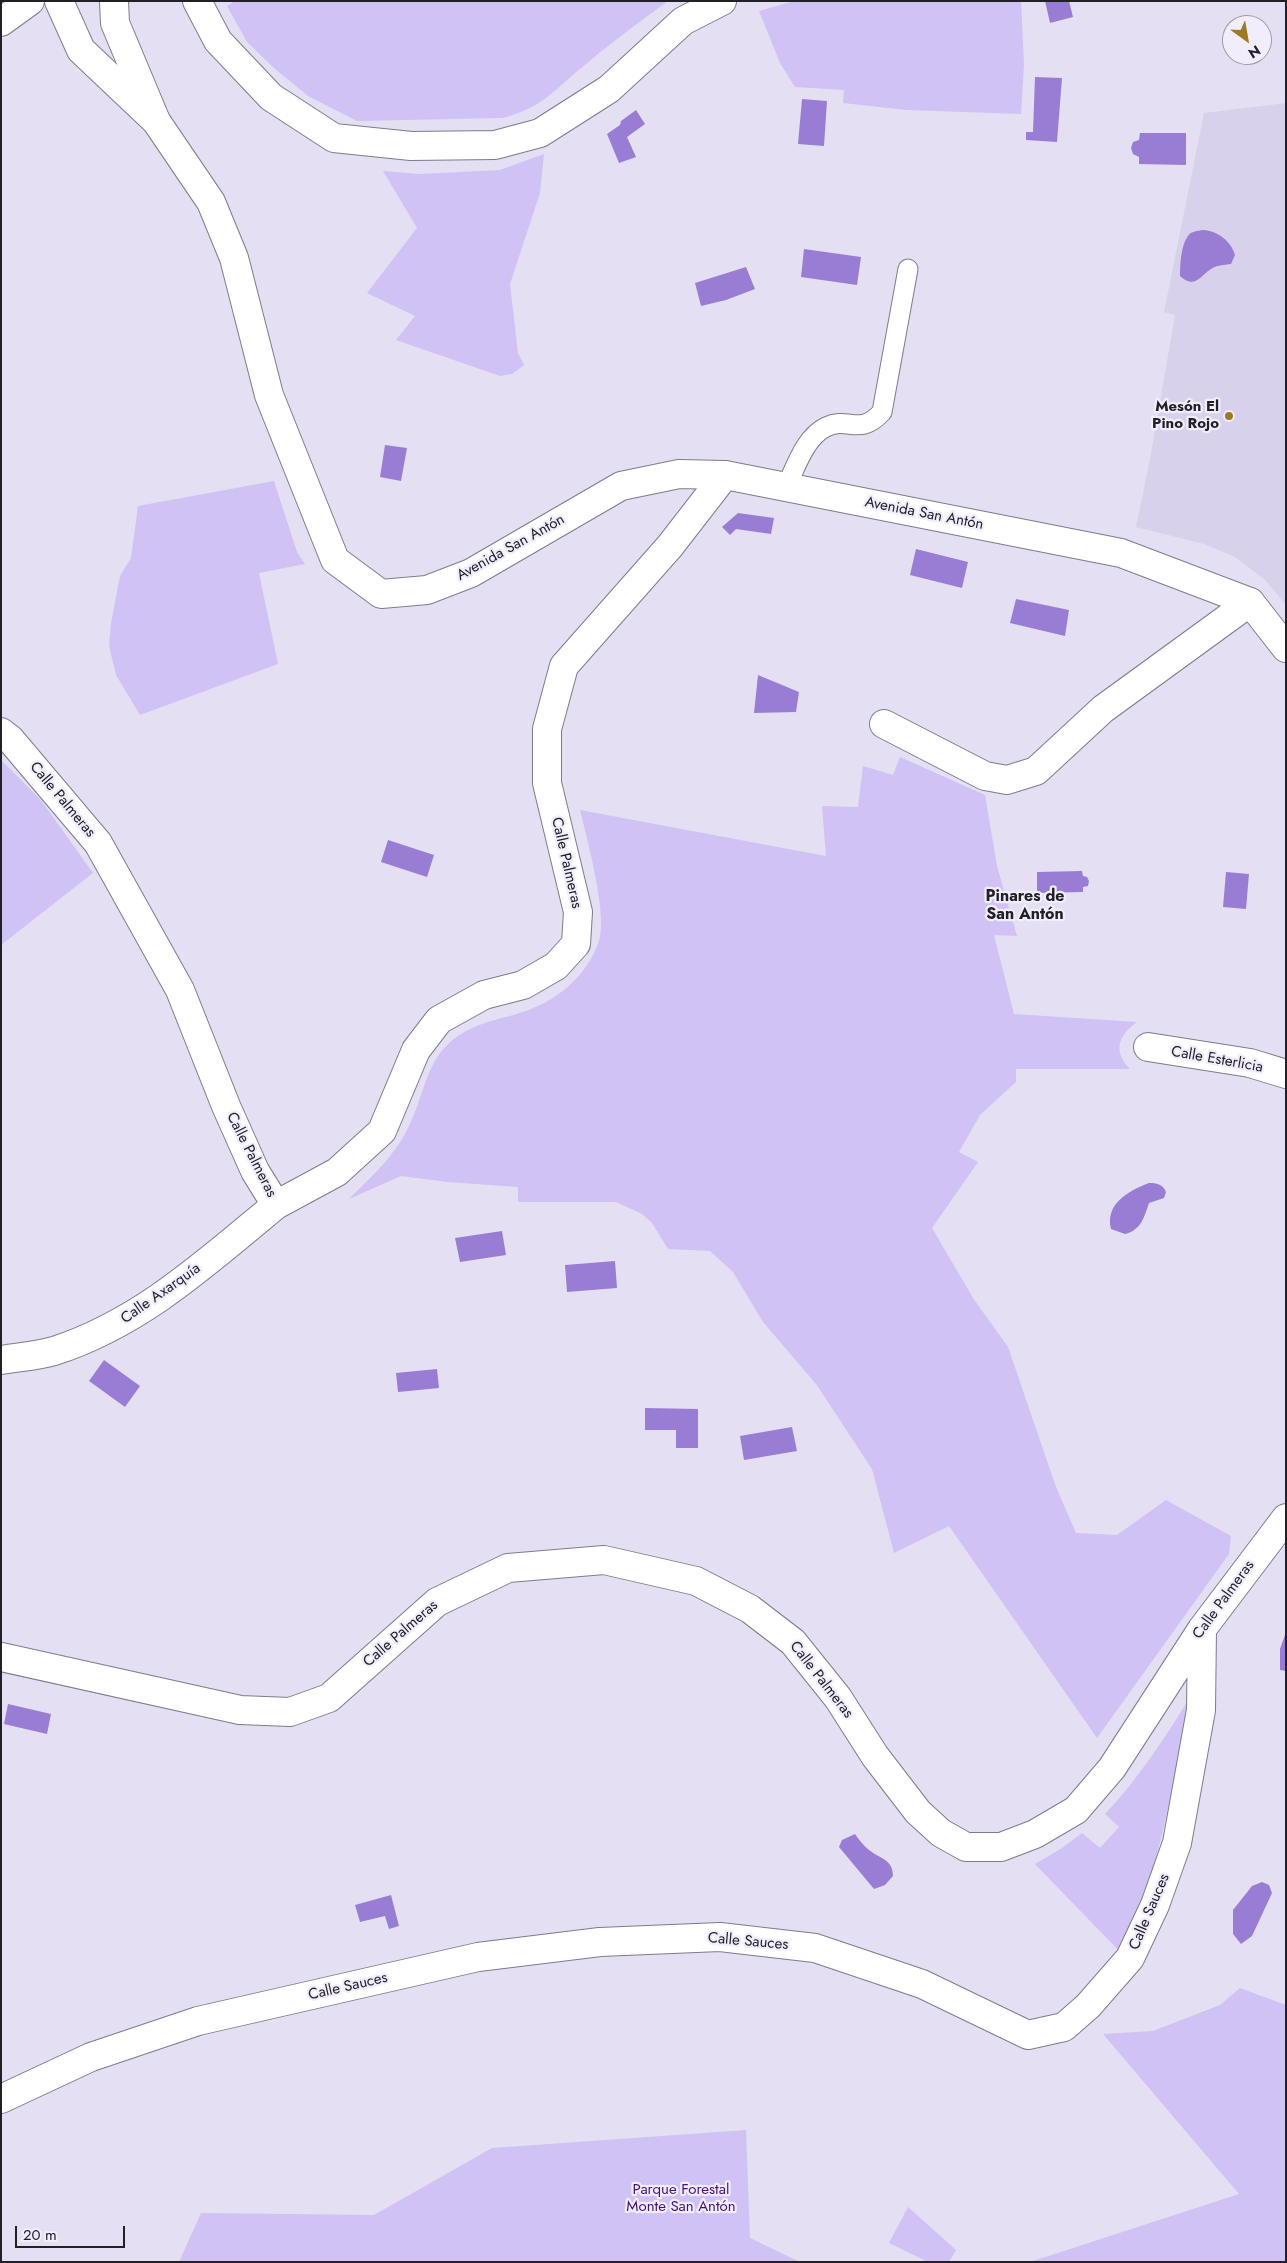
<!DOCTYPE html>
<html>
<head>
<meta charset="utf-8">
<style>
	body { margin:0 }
	#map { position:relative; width:1287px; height:2263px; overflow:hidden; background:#e4dff3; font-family:Jost,sans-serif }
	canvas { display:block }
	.frame { position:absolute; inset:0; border:2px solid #222027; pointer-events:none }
	.north { position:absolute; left:1222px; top:15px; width:50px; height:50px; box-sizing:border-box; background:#f1edfd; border:1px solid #9e9ba7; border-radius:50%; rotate:148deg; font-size:14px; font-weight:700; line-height:20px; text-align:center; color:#222027 }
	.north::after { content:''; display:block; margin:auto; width:18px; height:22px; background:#9b7c25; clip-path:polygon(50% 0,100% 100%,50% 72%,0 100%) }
	.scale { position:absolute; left:15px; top:2226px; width:110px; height:22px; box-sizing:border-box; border:2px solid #222027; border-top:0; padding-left:6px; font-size:15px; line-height:18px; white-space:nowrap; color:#222027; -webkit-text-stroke:4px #f1edfd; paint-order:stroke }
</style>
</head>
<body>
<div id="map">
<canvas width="1287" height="2263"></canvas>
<div class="frame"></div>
<div class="north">N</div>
<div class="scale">20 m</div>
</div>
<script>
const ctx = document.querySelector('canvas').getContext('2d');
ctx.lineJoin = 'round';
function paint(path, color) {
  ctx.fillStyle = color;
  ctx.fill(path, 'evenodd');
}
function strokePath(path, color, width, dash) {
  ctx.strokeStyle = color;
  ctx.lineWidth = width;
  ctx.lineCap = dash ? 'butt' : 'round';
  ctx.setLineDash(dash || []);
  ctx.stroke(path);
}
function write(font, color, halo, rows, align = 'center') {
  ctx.font = font + ' Jost,sans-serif';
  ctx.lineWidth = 4.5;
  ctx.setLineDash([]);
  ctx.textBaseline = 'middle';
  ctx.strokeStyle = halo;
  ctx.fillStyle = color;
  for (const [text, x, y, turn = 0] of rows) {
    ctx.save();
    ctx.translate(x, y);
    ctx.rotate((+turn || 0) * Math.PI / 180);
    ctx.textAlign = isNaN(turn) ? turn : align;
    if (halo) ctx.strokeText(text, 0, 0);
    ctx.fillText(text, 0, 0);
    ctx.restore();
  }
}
paint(new Path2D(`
	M1286,103V605L1265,580L1235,557L1204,544L1136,527L1150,459L1175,315L1164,312L1204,113Z`), '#d8d1ec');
paint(new Path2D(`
	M235,1H668C638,23 608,45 580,69C550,94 542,107 503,118L357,121L308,96L274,68L247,42L227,6Z
	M794,1H1021L1024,64L1021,114L907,110L843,103L844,90L795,87L780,63L759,11Z
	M544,154L540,193L510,284L518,353L524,365L512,374L500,376L396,340L415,316L367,293L417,228L383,171L419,174L500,170Z
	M274,481L297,552L305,564L259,573L278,664L140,715L116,675L109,646L111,623L120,576L131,558L138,506Z
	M900,757L985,795L997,866L1017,936L994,935L1014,1014L1137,1022C1119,1035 1112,1051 1130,1069H1016V1082L980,1115L959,1152L978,1162L932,1228L973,1298L1008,1347L1056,1487L1076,1533L1117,1535L1166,1500L1231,1536L1229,1554L1097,1738L949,1526L894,1553L872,1469L816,1384L763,1322L733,1272L710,1251L668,1249L652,1223L642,1214L616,1202H518V1187L448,1182L401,1176L349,1199C372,1176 395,1156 409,1126C422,1100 426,1065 448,1044C475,1020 500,1021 531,1009C562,997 588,973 599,941C608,915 587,839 580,810L826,856L822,806L858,807L863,766L893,775Z
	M1,760L40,799L93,873L1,945Z
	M1189,1699C1177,1769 1163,1840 1142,1908C1137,1924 1128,1939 1122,1954L1035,1864L1062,1848L1082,1833L1100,1848L1119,1827L1105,1814C1138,1779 1164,1739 1189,1699Z
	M1240,1988L1286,2005V2262H1030L1239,2194L1103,2034L1153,2031L1220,2005Z
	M746,2130L750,2238L800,2262H179L201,2213L374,2215L492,2148Z
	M908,2207L956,2250L949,2262H923L924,2260L889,2243Z`), '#d0c2f5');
paint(new Path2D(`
	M1045,1H1069L1073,17L1050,23Z
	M1035,77L1062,78L1057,142L1026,140V132H1033Z
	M802,99L827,101L824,146L798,144Z
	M636,110L645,124L627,137L636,157L619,163L607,134L620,125L621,121Z
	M1140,133H1186V165L1139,164V157L1133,154L1131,148L1133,142L1139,140Z
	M1203,230C1218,231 1231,241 1235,255L1231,264C1224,265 1216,265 1211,269C1199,277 1195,289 1180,276C1180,264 1181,245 1188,236C1191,231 1198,231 1203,230Z
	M804,249L861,257L857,285L801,277Z
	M746,267L755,289L726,300L701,306L695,283Z
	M385,445L407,448L401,481L380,477Z
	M738,513L774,518L771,534L736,529L730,535L722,527Z
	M916,549L968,562L962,588L910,575Z
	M1016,599L1069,610L1065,636L1010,623Z
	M758,675L799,692L796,712L754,713Z
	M388,840L434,855L427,877L381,862Z
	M1082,871L1083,876L1087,877L1089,881L1088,886L1083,887V892L1037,893V872Z
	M1226,872L1249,874L1246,909L1223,907Z
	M1149,1183C1156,1183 1163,1184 1166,1192L1164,1198L1149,1203C1144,1218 1141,1230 1125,1234L1111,1229C1105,1204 1128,1191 1149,1183Z
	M502,1231L506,1255L460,1262L455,1238Z
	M615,1261L617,1288L567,1292L565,1265Z
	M104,1360L140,1386L125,1407L89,1381Z
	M437,1369L439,1388L398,1392L396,1373Z
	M645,1408L698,1409V1448H676V1430H645Z
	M792,1427L797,1451L744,1460L740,1436Z
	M1286,1632V1671L1280,1670V1649Z
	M8,1704L51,1714L47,1734L4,1724Z
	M855,1834C859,1840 864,1846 869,1850C880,1859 893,1859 893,1876L885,1885L874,1889L839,1847L842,1840Z
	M1262,1882L1269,1885L1272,1893L1252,1936L1241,1944L1233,1934V1910L1252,1886Z
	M391,1895L399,1926L389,1929L385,1916L360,1922L355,1905Z`), '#997dd4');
const lane = new Path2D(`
	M786,487C796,467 805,437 826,427C849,416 859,437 882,412L908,269`);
const street = new Path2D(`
	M59,1L81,50L156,121
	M197,1L218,41L271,97L334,138L411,146L495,145L540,133L609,89L683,21L722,1
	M1,22L30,1
	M884,724L985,776L1007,780L1036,771L1103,709L1250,602
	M1,732L10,739L98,843L180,990L226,1106L255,1171L276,1205L337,1172L382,1131L416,1050L439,1020L484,995L523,985L556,966L576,944L578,912L547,783V729L564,666L670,546L725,475
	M1148,1047L1250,1063L1286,1074
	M1,1360C18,1357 37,1356 54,1351C141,1323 207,1262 276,1205
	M1,1657L240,1710L290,1712L329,1698L437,1602L508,1568L604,1560L696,1581L750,1609L793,1642L838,1698L875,1756L918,1812L941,1833L966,1847H1001L1035,1834L1076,1810L1112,1768L1202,1629L1286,1518
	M1,2099L91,2057L198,2021L478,1957L600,1942L720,1937L815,1948L922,1984L1028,2035L1064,2027L1088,2006L1130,1958L1155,1905L1177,1843L1201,1710L1202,1629`);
const secondary = new Path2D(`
	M114,1L115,23L156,121L211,202L234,258L269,395L335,560L381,594L427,590L471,573L621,486L679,474L725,475L1121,553L1250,602L1286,648`);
strokePath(lane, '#7f7b8c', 21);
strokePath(street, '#7f7b8c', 30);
strokePath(secondary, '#7f7b8c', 30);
strokePath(lane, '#fff', 19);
strokePath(street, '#fff', 28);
strokePath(secondary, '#fff', 28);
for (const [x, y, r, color] of [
	[1229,416,5,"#9b7c25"]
]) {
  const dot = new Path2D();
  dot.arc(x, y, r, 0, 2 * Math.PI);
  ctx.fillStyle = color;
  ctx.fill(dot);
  strokePath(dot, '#f1edfd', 2);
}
write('bold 15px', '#222027', '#f1edfd', [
	["Mesón El",1219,407],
	["Pino Rojo",1219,424]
], 'right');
write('15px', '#222027', '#f1edfd', [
	["Avenida San Antón",924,514,11],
	["Avenida San Antón",511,548,-29],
	["Calle Palmeras",62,800,50],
	["Calle Palmeras",566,863,77],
	["Calle Esterlicia",1217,1060,10],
	["Calle Palmeras",251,1155,63],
	["Calle Axarquía",161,1294,-35],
	["Calle Palmeras",1224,1600,-54],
	["Calle Palmeras",401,1634,-41],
	["Calle Palmeras",821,1680,52],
	["Calle Sauces",1150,1912,-67],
	["Calle Sauces",748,1942,5],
	["Calle Sauces",348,1987,-13]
]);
write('15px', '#43127b', '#f1edfd', [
	["Parque Forestal",681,2190],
	["Monte San Antón",681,2207]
]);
write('bold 16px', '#222027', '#f1edfd', [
	["Pinares de",1025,897],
	["San Antón",1025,915]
]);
</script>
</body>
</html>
